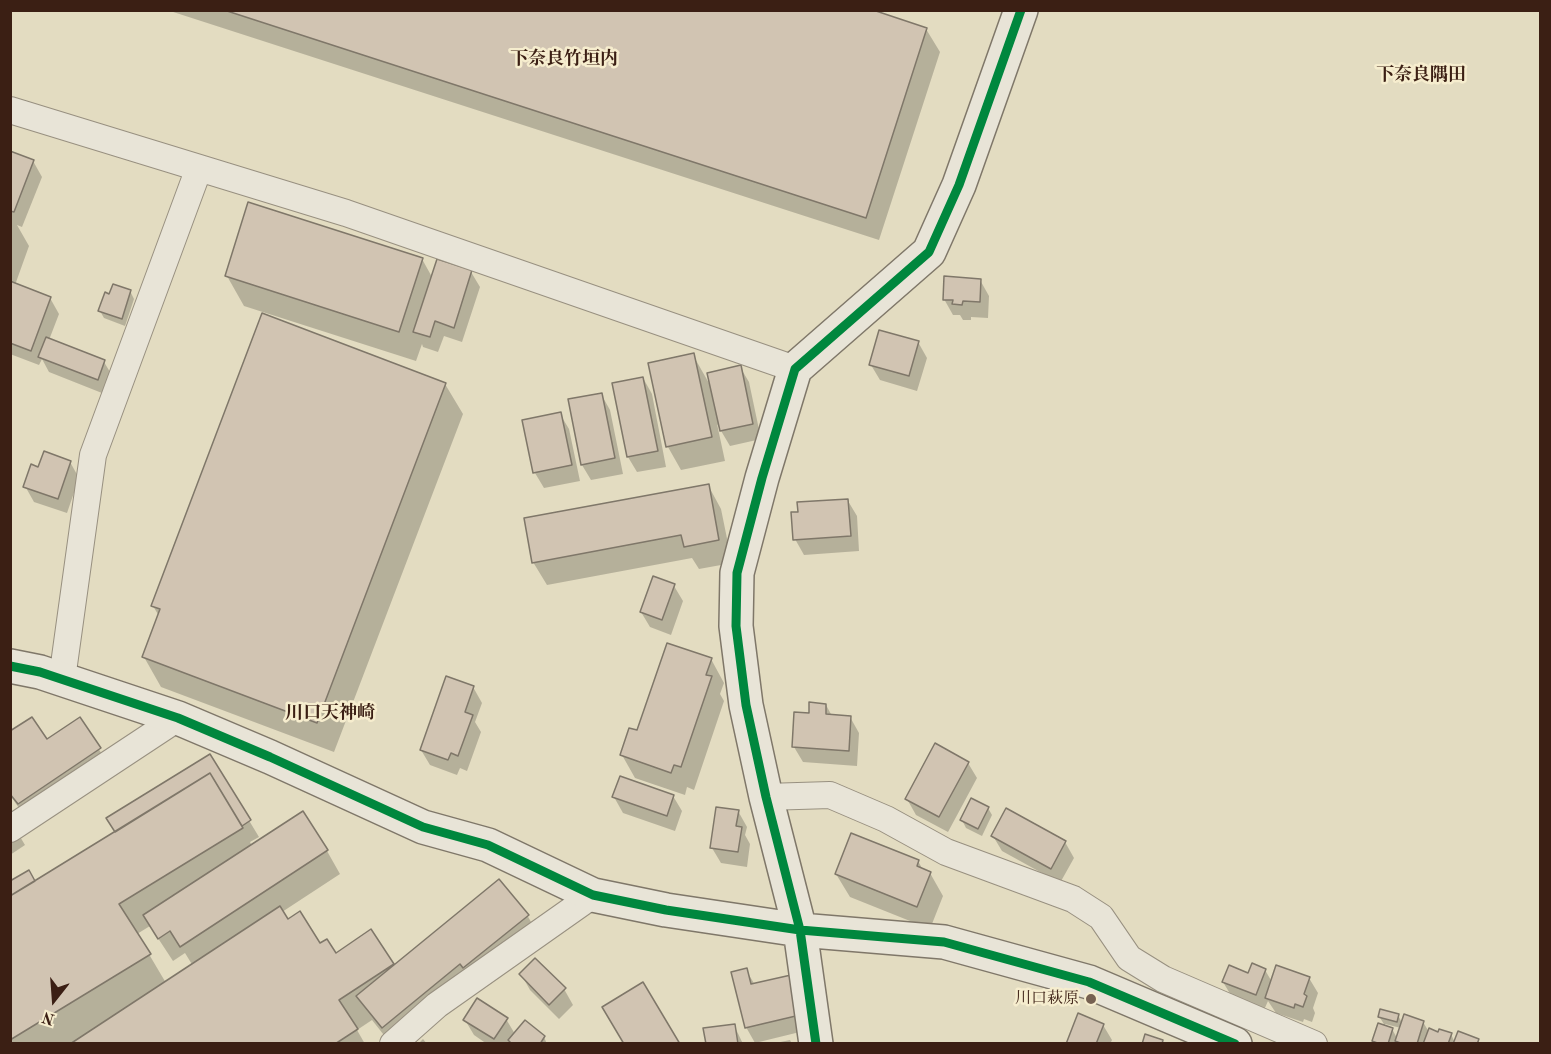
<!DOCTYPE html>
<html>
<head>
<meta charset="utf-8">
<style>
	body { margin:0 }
	#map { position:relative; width:1551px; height:1054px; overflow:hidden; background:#e3dcc1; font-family:"Old Standard TT",serif }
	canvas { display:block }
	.frame { position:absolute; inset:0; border:12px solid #3b1f14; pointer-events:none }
	.north { position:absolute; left:24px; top:970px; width:60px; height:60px; -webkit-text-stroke:4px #f6edce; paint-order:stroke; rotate:197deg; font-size:16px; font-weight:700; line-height:24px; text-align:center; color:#3b1f14 }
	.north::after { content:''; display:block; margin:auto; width:21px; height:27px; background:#3b1f14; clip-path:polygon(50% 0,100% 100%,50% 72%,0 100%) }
</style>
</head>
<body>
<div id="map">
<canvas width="1551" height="1054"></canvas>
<div class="frame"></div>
<div class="north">N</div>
</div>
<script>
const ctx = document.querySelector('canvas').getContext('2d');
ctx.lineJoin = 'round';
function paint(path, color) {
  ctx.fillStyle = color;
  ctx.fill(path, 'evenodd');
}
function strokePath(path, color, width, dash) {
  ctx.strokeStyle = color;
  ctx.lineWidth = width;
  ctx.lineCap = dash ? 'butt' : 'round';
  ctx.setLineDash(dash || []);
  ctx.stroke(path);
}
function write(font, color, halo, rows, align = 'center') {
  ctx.font = font + ' "Old Standard TT","Noto Serif JP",serif';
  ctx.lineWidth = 5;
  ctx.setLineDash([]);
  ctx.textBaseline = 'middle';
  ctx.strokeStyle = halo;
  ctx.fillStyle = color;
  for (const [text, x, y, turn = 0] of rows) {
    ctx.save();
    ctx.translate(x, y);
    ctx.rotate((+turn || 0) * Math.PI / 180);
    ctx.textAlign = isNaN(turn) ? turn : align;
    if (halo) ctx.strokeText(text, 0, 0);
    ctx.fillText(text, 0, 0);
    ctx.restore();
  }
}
paint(new Path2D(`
	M167,10H868L926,29L940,52L879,240Z
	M10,152L33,161L42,177L22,227L17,225L29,246L15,285L50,298L59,314L49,340L104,362L113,377L107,395L49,372L42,359L39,365L10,354Z
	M422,259L432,277L471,272L480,287L462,342L444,336L438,352L423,347L422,344L416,361L244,306L227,276Z
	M980,280L989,296L988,318L971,317V320H963L960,315H953L944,299Z
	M130,291L134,299L125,326L104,318L100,311L110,296Z
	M918,342L927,358L917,391L880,380L871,365Z
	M693,355L710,385L740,367L749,382L761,439L730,446L717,424L725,461L681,470L668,447L650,364Z
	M643,378L652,394L666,467L637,472L628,457Z
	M445,384L463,414L334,752L161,687L144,657L159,616L153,606Z
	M601,394L610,410L623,474L591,480L582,465L570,400Z
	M560,414L569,429L580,481L544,488L535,473L524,421Z
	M70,462L79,478L67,513L34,502L25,486Z
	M708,485L721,509L732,563L699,569L692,558L547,585L533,562Z
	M848,501L857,516L859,551L804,555L795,539Z
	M674,586L683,601L671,635L650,627L641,612Z
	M711,659L724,683L720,694L724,701L694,790L687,787L685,795L635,778L622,755L638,732Z
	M473,687L482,703L475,722L481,732L467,771L460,768L457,775L430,765L421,750Z
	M826,705L832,716L850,717L859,733L857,766L803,762L794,747L810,715Z
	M80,719L113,772L32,827L10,795V733L46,741Z
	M210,756L259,837L250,842L252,846L302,813L327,851L340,874L282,912L288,921L335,955L371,931L394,967L527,915L541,939L391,1044L372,1020L357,1030L365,1044H10V883H35L116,833ZM150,926L173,961L185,953L193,966L166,983L137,934Z
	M968,763L977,778L948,832L916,815L907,799Z
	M673,796L682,811L675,831L623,813L614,797Z
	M988,808L992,815L982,836L966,828L962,820Z
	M738,811L747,827L745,835L750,844L747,867L721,863L712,848Z
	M10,820L25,845L10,855Z
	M993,836L1065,842L1074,858L1060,883L1002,851Z
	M918,861L923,870L930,873L943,896L930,929L850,897L836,874Z
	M746,970L755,985L790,977L808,1030L755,1043L746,1027Z
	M1265,970L1272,982L1309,978L1318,993L1313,1008L1315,1013L1312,1022L1304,1019L1303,1022L1276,1013L1268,1001L1264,1010L1232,997L1223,982Z
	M521,974L564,989L573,1005L559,1019L530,990Z
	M1398,1015L1402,1023L1423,1022L1429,1032L1451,1034L1455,1043L1478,1040L1480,1044H1398L1396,1039L1394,1044H1375L1373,1041L1392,1029L1397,1038L1401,1028L1385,1024V1026L1379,1016Z
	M506,1019L515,1034L544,1037L547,1044H512L511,1042L509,1044H487L474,1035L465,1020Z
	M734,1025L743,1044H707Z
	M1103,1025L1112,1040L1110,1044H1067Z
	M423,1039L427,1044H418Z
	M790,1040L792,1044H771Z`), '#0003');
const building = new Path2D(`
	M224,10H873L927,28L866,218Z
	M10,151L34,160L14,212L10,211Z
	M248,202L423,258L399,332L225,276Z
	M437,259L472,270L454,328L435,321L430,337L413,332Z
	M944,276L981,279L980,302L963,301L962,305L952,304L953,300H943Z
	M10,281L51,297L31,351L10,343Z
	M113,284L131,290L122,319L98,311L105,292L109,294Z
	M262,313L446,383L317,723L142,657L160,609L151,606Z
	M879,330L919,341L909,376L869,365Z
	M46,337L105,360L98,380L38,357Z
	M694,353L712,437L666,447L648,363Z
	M741,365L753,424L720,431L707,373Z
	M643,377L658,451L627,457L612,383Z
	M602,393L615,458L581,465L568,399Z
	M561,412L572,465L533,473L522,420Z
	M44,451L71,461L58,499L23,487L31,464L38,467Z
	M709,484L719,540L684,547L681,535L532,563L524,518Z
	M848,499L851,536L793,540L791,512H798L797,502Z
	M653,576L675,584L662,620L640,612Z
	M667,643L712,658L706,675L712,676L681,767L674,765L671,773L620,755L629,728L637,730Z
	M446,676L474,686L465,712L473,715L458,756L451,753L448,760L420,750Z
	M809,702L826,704V714L851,716L849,751L792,747L794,712L809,713Z
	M32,717L47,739L80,717L101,748L18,804L10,794V731Z
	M935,743L969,762L939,817L905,799Z
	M210,754L251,820L242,826L210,773L115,832L106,818Z
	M210,773L243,828L119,904L151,954L10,1040V896Z
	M620,776L674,795L667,816L612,797Z
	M971,798L989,807L978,829L960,820Z
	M716,807L739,810L736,826L742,827L738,852L710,848Z
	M1006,808L1066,841L1051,869L991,836Z
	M303,811L328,850L180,947L170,931L158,939L143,915Z
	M851,833L919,860L917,866L931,872L917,907L835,874Z
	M29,870L35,881L10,896V881Z
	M499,879L529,915L463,968L460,964L382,1028L356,996Z
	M280,906L288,919L300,911L320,943L327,939L336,953L371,929L394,964L339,1000L358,1029L335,1044H70Z
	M535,958L566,988L549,1005L519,974Z
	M1252,963L1266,969L1256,995L1222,982L1229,965L1248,973Z
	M1276,965L1310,977L1304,994L1307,996L1303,1007L1295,1004L1294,1008L1265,998Z
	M747,968L751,984L791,975L800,1015L745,1028L731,972Z
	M643,982L680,1044H624L602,1007Z
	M477,998L508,1018L494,1039L463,1020Z
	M1380,1009L1399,1014L1397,1022L1378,1017Z
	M1078,1013L1104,1024L1096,1044H1066Z
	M1404,1014L1424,1021L1417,1044H1403L1395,1041Z
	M525,1020L545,1036L540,1044H512L508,1040Z
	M1378,1023L1393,1028L1388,1044H1380L1372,1041Z
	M735,1024L738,1044H706L703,1028Z
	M1429,1028L1438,1032L1439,1029L1452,1033L1448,1044H1423Z
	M1458,1031L1479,1039L1477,1044H1453Z
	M1145,1034L1163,1040L1162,1044H1142Z`);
paint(building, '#d1c4b2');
strokePath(building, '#7f7769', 1.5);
const street = new Path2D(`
	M10,110L346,213L795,369
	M62,679L93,455L199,168
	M766,797L830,795L886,819L946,852L1073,899L1101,917L1129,958L1163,979L1314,1044
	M10,829L178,718
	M393,1044L437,1005L593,895`);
const secondary = new Path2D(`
	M10,666L40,672L178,718L270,757L423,827L488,845L593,895L666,910L800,930L944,942L1089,982L1235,1044
	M816,1044L800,930L766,797L746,705L736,626L737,573L762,478L795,369L929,252L959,185L1021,10`);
strokePath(street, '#989080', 28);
strokePath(secondary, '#7f7769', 36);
strokePath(street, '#e8e4d7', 26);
strokePath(secondary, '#e8e4d7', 33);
strokePath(new Path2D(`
	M10,666L40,672L178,718L270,757L423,827L488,845L593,895L666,910L800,930L944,942L1089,982L1235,1044
	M816,1044L800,930L766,797L746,705L736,626L737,573L762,478L795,369L929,252L959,185L1021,10`), '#00873e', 9);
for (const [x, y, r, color] of [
	[1091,999,6,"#766151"]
]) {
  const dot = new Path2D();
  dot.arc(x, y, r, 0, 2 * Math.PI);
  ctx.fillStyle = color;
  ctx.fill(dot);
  strokePath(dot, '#f6edce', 2);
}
write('16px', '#3b1f14', '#f6edce', [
	["川口萩原",1079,999]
], 'right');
write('bold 18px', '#3b1f14', '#f6edce', [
	["下奈良竹垣内",564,59],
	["下奈良隅田",1421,75],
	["川口天神崎",330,713]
]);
</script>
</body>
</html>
